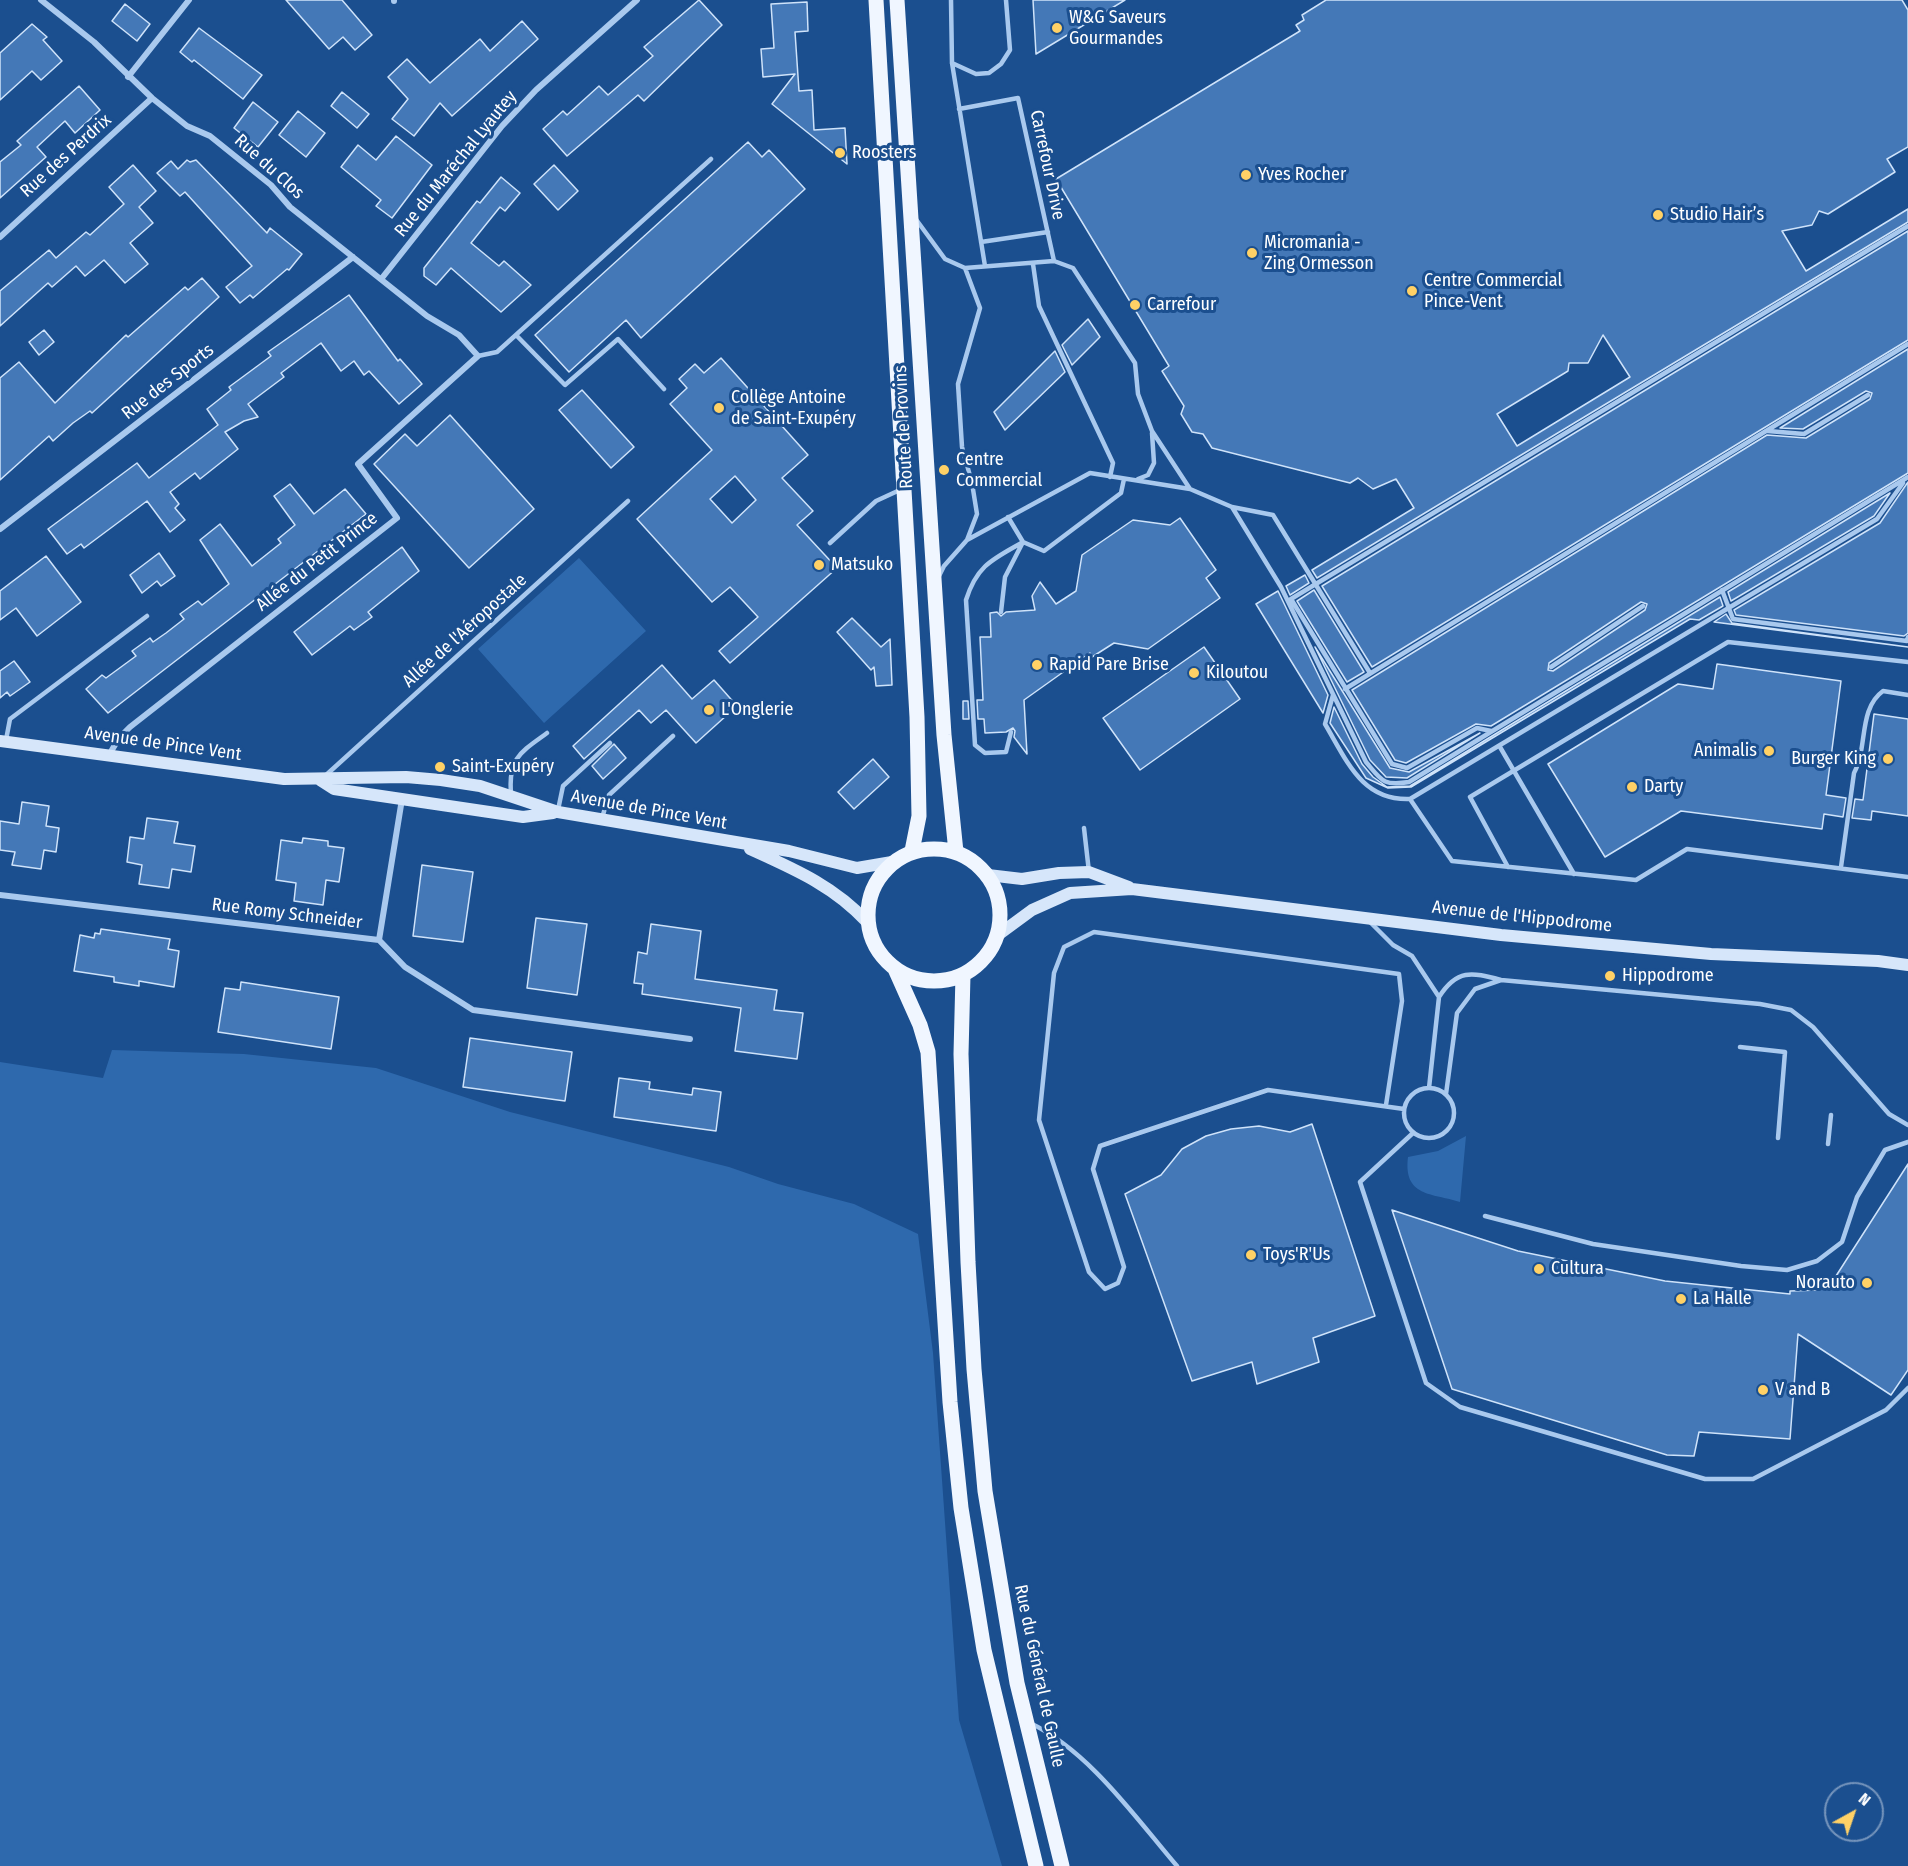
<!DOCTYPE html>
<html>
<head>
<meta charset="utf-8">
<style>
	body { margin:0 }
	#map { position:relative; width:1908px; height:1866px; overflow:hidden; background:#1b4f8f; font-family:"Fira Sans Condensed",sans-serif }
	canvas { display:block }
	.north { position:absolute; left:1824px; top:1782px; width:60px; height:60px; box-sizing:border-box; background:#1b4f8f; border:2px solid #7695bc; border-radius:50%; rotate:40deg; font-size:16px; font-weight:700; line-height:24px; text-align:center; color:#fff }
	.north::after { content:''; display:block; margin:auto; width:21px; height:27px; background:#ffd166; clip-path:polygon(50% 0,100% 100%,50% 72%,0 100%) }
</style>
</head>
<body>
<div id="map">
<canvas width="1908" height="1866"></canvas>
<div class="north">N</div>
</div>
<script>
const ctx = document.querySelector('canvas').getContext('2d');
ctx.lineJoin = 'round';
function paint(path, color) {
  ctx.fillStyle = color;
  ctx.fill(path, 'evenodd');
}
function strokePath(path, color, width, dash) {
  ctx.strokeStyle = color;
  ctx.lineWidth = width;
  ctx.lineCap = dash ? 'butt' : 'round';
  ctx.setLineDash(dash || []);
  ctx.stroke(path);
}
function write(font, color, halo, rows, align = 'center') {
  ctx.font = font + ' "Fira Sans Condensed",sans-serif';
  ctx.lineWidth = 6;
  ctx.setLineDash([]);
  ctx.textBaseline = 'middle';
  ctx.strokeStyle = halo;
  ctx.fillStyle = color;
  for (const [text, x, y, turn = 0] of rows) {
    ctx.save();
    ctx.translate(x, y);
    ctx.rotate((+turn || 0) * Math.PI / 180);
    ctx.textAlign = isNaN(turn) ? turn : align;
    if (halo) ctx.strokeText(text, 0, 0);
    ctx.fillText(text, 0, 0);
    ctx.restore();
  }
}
paint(new Path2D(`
	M579,558L646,631L544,723L478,649Z
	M112,1050L244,1054L376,1068L510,1112L729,1167L778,1184L854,1204L918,1234L933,1353L959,1720L1002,1866H0V1062L103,1078Z
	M1466,1136L1460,1202C1432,1193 1403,1197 1408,1157L1438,1151Z`), '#2e69ad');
const building = new Path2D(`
	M286,0H342L372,35L355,50L343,37L329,49Z
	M699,0L722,25L644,101L638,95L567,156L543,129L563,111L567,115L599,86L608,95L653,56L644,47Z
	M1033,0H1125L1036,54Z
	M1326,0H1902L1908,10V147L1887,159L1895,172L1828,214L1819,211L1812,225L1782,231L1806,271L1908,209V222L1317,578L1312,570L1414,508L1396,479L1373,489L1358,478L1350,483L1212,448L1203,434L1192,432L1181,414L1184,406L1162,371L1169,366L1056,179L1300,31L1296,25L1304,20L1302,15ZM1603,335L1630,377L1517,446L1497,414L1568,371L1569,363H1588Z
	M807,2L808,31L795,32L799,91L812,90L814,130L845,128L847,164L772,104L795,74L763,77L761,49L774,48L771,4Z
	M125,4L150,24L137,41L112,21Z
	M522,21L538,39L452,116L440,103L414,136L392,119L408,99L388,77L407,59L430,83L480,39L490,51Z
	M32,24L47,37L43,40L62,61L41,80L32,71L0,100V53Z
	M199,28L262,75L243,99L194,60L192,62L180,52Z
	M79,86L100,110L75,133L65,121L37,147L46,157L0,198V162L21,145L17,141Z
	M342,92L369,114L357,128L331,106Z
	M253,102L278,122L258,147L234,128Z
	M298,111L325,133L306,157L279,135Z
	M396,136L432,165L392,218L376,206L381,200L341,167L358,145L376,160Z
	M748,142L762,157L769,150L805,189L641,338L626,320L569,372L535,335Z
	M187,160L190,162L196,160L267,233L270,228L302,254L289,270L287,269L253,298L250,295L240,303L226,287L252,266L185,192L180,196L157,173L171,161L178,169Z
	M133,165L156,191L139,207L153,223L130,243L148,264L125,283L104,260L85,276L76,266L52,287L48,283L0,326V291L49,250L56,258L86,232L90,235L124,204L109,187Z
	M554,165L578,191L558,210L534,184Z
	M501,177L520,193L505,211L500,207L471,243L499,266L504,261L531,285L501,312L451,268L436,285L424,276V268L477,201L480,203Z
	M1908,231V340L1372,667L1322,586Z
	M202,278L219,297L92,413L90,411L73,423L53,441L49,436L0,480V378L19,362L55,403L126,335L128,337L185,287L188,290Z
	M349,295L398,361L400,359L422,384L399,404L369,371L364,375L354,361L341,371L321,343L281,373L284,377L248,404L258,417L244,421L225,432L238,449L200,479L195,473L170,492L179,504L175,508L185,520L170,532L147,501L84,548L81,544L67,554L48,529L137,463L149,478L218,425L207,409L231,390L229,387L271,356L268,352Z
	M1088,319L1100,337L1072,365L1062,345Z
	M44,330L54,342L39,355L29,342Z
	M1908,349V473L1491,726L1476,724L1406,763L1395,760L1352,690L1767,435L1806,438L1870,399L1872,393L1866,391L1803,429L1780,428ZM1641,602L1647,604L1645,610L1553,671L1548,670L1549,663Z
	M1055,351L1065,372L1005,430L994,412Z
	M721,358L808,455L782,478L813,511L797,525L837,568L730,663L719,651L758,617L730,587L712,602L637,519L712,450L670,404L687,388L679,379L695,364L704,373ZM735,476L756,500L732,523L710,499Z
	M582,390L634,447L611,468L559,410Z
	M450,415L534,509L469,568L374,464L405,434L417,446Z
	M1908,482V633L1904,636L1736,615L1734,610L1880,523Z
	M290,484L314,514L345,489L366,514L108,713L86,689L102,675L106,678L136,656L132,651L150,638L153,642L166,633L184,619L180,614L198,601L202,605L229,584L200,540L220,524L252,566L281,543L278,539L295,525L274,496Z
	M1890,493L1874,516L1731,601L1728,592Z
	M1180,518L1216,570L1206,578L1220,598L1148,649L1114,643L1092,657L1090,653L1024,700L1027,754L1014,737L1015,731L1013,728L1006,732L985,733L984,719H978L977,700H983L980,637H991L990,613L997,612L1001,616L1006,612L1035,610L1032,596L1040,582L1056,604L1076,591L1082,555L1133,520L1170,525Z
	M402,547L419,571L368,612L372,617L354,630L350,626L312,655L294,632Z
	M159,553L175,576L161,586L157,581L142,593L130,575Z
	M46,556L81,602L37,636L16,608L0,620V591Z
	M1305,575L1309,583L1290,595L1286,586Z
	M1314,590L1364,672L1347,682L1297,601Z
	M1278,591L1328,695L1323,713L1256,604Z
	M1720,597L1723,606L1699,620L1690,619L1411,787L1388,788L1366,778L1330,723L1334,707L1362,764L1373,777L1387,787L1410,786Z
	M1726,614L1732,623L1908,647L1714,622Z
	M852,618L881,647L890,639L892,685L876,686L874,667L871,670L837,632Z
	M1204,647L1240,699L1140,770L1103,718Z
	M1315,647L1390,768L1409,772L1480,733L1407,778L1386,777L1370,760Z
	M14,661L30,682L10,696L7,692L0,698V671Z
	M1717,664L1841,681L1826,795L1846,798L1843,817L1824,814L1822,829L1681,811L1605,857L1548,764L1678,684L1713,689Z
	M662,665L692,699L714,680L737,706L696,743L666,710L651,723L639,710L584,759L573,746Z
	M963,701H968L969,719H963Z
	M1874,714L1908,719V816L1872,811L1871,820L1852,818L1855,799L1863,800Z
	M614,744L626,758L603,779L592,766Z
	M873,759L889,777L854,809L838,792Z
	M22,802L49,806L46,826L59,828L56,852L44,850L41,869L12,865L15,852L0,850V821L19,824Z
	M147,818L178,822L174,843L195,846L191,872L172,869L169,888L139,884L142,865L127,862L130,837L144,839Z
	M303,838L328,841V846L344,848L339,882L326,880L323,905L294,901L296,883L276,880L281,840L302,843Z
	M422,865L473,872L463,942L413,936Z
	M536,918L587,924L577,995L527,988Z
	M651,924L701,931L695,979L777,990L774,1010L803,1013L797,1059L735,1051L741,1008L642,994L643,984L634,983L638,952L647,954Z
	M101,929L170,939L168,949L179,951L174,987L139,981V986L114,982V977L74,971L80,935L94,938L95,933L100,934Z
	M241,982L339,997L331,1049L218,1032L225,988L240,990Z
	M470,1038L572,1052L565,1101L463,1087Z
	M619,1078L650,1082L649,1089L692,1095L693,1088L721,1092L716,1131L614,1117Z
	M1312,1124L1375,1316L1313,1338L1319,1362L1257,1384L1252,1362L1192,1381L1125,1194L1161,1175L1182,1149L1206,1136L1231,1129L1259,1126L1290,1132Z
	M1908,1164V1370L1891,1395L1798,1334L1790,1439L1699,1432L1694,1456L1667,1455L1452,1389L1392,1210L1518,1251L1665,1281L1790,1294V1291L1818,1290L1836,1276Z`);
paint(building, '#4478b7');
strokePath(building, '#cfe3fa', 1.5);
strokePath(new Path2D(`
	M951,0L952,63L985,266
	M952,63L976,74L989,73L1001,64L1010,50L1006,0
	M959,109L1018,98L1054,261
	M915,218L945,259L965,268L1054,261L1073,268L1135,363L1138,394L1152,431L1190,489
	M981,242L1048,232
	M1033,264L1039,306L1113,463L1110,477
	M965,268L980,308L958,384L962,447L972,483L977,514L967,540
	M516,335L565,385L618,339L664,389
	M478,356L497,352L711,159
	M1768,431L1804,434L1868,395
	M1138,479L1148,475L1154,463L1152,433
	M1232,507L1273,515L1370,673
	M1008,517L1023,542L1044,551L1121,493L1124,479
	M830,543L876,501L902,489
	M939,576L944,566L967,540L1090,473L1190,489L1232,507L1281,587L1366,762C1382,781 1383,786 1409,782L1908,477
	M1722,590L1733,619L1907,641L1908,637
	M1001,612L1005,577L1023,542C993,559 977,565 966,600L975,745L985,753L1006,752L1011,732
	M1551,667L1643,606
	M1345,689L1908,344
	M1333,695L1325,724C1347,761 1362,801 1410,799L1877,519L1903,483
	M1491,731L1477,728L1407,768L1392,764L1291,599L1908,226
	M6,740L10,719L147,616
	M1500,747L1574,874
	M325,776L628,501
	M511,793C508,758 521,752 547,733
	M1410,799L1452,861L1636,880L1687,849L1908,877
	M558,810L563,786L610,743
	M602,818L609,795L673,736
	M1084,828L1089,872
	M1508,867L1470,797L1728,642L1908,662
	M1841,867L1854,773C1868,748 1858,709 1883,691L1908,695
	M1370,922L1393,945L1412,956L1439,997L1429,1088
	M1439,997C1457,969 1471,972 1501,980L1760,1004L1791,1010L1813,1027L1889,1114L1908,1125
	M1740,1047L1785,1052L1778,1138
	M1404 1113a25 25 0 1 1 50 0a25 25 0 1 1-50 0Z
	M1446,1094L1457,1013L1475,989L1501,980
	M1386,1105L1402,1001L1399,974L1094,932L1064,947L1054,973L1039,1120L1089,1272L1105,1289L1118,1283L1124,1267L1093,1169L1100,1146L1268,1090L1404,1109
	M1413,1133L1360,1182L1426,1383L1460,1407L1705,1479H1753L1886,1410L1908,1388
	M1828,1144L1831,1115
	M1485,1216L1593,1244L1741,1266L1787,1270L1817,1261L1842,1242L1857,1197L1885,1150L1908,1142
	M1030,1723C1089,1751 1135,1817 1177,1866`), '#a9c9ee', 4.5);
strokePath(new Path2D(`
	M41,0L94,42L152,98L187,126L210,136L271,185L290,207L427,316L459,335L478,356L358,464L397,518L130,727L119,738L109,755
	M394,0V1
	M128,77L189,0
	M0,237L152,98
	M382,278L502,126L536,90L637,0
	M0,529L353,257
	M0,895L379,940L405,967L473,1010L690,1039
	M379,940L402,799`), '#a9c9ee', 6);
strokePath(new Path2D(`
	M0,741L284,779L406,777L441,780L480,786L558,812L789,851L857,868L892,862
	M320,780L334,789L523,817L553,813
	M750,849C794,869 834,886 867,922
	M988,875L1022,879L1059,873L1089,872L1129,887
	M998,935L1032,910L1070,893L1132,889L1501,935L1711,954L1878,961L1908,965`), '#d6e6fa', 12);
strokePath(new Path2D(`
	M876,0L917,717L919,816L912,851
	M897,0L944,735L956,852
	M868 915a66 66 0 1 1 132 0a66 66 0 1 1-132 0Z
	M895,969L920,1025L928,1052L950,1402L961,1508L984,1650L1036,1866
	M963,975L961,1054L968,1262L974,1369L985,1491L1017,1683L1062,1866`), '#f0f6ff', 15);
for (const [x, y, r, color] of [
	[1057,28,6,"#ffd166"],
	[840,153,6,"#ffd166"],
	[1246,175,6,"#ffd166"],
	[1658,215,6,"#ffd166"],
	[1252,253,6,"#ffd166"],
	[1412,291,6,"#ffd166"],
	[1135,305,6,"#ffd166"],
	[719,408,6,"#ffd166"],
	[944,470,6,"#ffd166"],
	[819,565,6,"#ffd166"],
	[1037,665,6,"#ffd166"],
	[1194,673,6,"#ffd166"],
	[709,710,6,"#ffd166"],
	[1769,751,6,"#ffd166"],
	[1888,759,6,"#ffd166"],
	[440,767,6,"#ffd166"],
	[1632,787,6,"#ffd166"],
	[1610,976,6,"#ffd166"],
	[1251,1255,6,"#ffd166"],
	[1539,1269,6,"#ffd166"],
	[1867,1283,6,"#ffd166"],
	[1681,1299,6,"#ffd166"],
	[1763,1390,6,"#ffd166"]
]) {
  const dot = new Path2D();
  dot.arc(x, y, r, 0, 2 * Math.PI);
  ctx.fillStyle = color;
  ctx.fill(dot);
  strokePath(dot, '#1b4f8f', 2);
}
write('18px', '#fff', '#1b4f8f', [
	["W&G Saveurs",1069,18],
	["Gourmandes",1069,39],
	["Roosters",852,153],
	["Yves Rocher",1258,175],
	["Studio Hair’s",1670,215],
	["Micromania -",1264,243],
	["Zing Ormesson",1264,264],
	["Centre Commercial",1424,281],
	["Pince-Vent",1424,302],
	["Carrefour",1147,305],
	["Collège Antoine",731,398],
	["de Saint-Exupéry",731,419],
	["Centre",956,460],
	["Commercial",956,481],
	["Matsuko",831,565],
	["Rapid Pare Brise",1049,665],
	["Kiloutou",1206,673],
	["L'Onglerie",721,710],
	["Animalis",1757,751,"right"],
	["Burger King",1876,759,"right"],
	["Saint-Exupéry",452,767],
	["Darty",1644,787],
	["Hippodrome",1622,976],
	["Toys'R'Us",1263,1255],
	["Cultura",1551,1269],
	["Norauto",1855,1283,"right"],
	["La Halle",1693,1299],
	["V and B",1775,1390]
], 'left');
write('18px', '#fff', '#1b4f8f', [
	["Rue des Perdrix",66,156,-42],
	["Rue du Maréchal Lyautey",456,164,-51],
	["Carrefour Drive",1047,165,78],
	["Rue du Clos",269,167,42],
	["Rue des Sports",168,382,-38],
	["Route de Provins",904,427,-93],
	["Allée du Petit Prince",317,562,-38],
	["Allée de l'Aéropostale",465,631,-42],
	["Avenue de Pince Vent",163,744,8],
	["Avenue de Pince Vent",649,810,10],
	["Rue Romy Schneider",287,914,7],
	["Avenue de l'Hippodrome",1522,917,6],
	["Rue du Général de Gaulle",1039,1676,78]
]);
</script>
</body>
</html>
